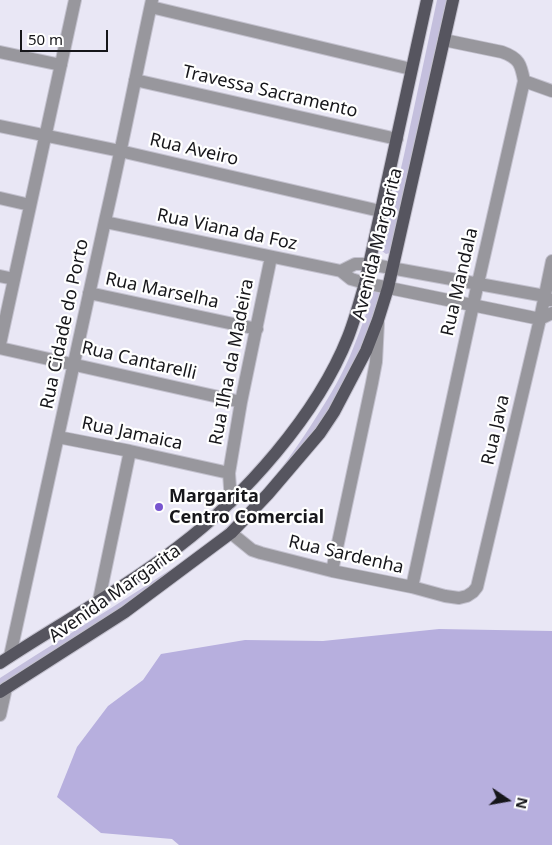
<!DOCTYPE html>
<html>
<head>
<meta charset="utf-8">
<style>
	body { margin:0 }
	#map { position:relative; width:552px; height:845px; overflow:hidden; background:#e9e7f5; font-family:"Noto Sans",sans-serif }
	canvas { display:block }
	.north { position:absolute; left:482px; top:775px; width:50px; height:50px; -webkit-text-stroke:4px #fff; paint-order:stroke; rotate:102deg; font-size:14px; font-weight:700; line-height:20px; text-align:center; color:#16161a }
	.north::after { content:''; display:block; margin:auto; width:18px; height:22px; background:#16161a; clip-path:polygon(50% 0,100% 100%,50% 72%,0 100%) }
	.scale { position:absolute; left:20px; top:30px; width:88px; height:22px; box-sizing:border-box; border:2px solid #16161a; border-top:0; padding-left:6px; font-size:15px; line-height:18px; white-space:nowrap; color:#16161a; -webkit-text-stroke:4px #fff; paint-order:stroke }
</style>
</head>
<body>
<div id="map">
<canvas width="552" height="845"></canvas>
<div class="north">N</div>
<div class="scale">50 m</div>
</div>
<script>
const ctx = document.querySelector('canvas').getContext('2d');
ctx.lineJoin = 'round';
function paint(path, color) {
  ctx.fillStyle = color;
  ctx.fill(path, 'evenodd');
}
function strokePath(path, color, width, dash) {
  ctx.strokeStyle = color;
  ctx.lineWidth = width;
  ctx.lineCap = dash ? 'butt' : 'round';
  ctx.setLineDash(dash || []);
  ctx.stroke(path);
}
function write(font, color, halo, rows, align = 'center') {
  ctx.font = font + ' "Noto Sans",sans-serif';
  ctx.lineWidth = 4.5;
  ctx.setLineDash([]);
  ctx.textBaseline = 'middle';
  ctx.strokeStyle = halo;
  ctx.fillStyle = color;
  for (const [text, x, y, turn = 0] of rows) {
    ctx.save();
    ctx.translate(x, y);
    ctx.rotate((+turn || 0) * Math.PI / 180);
    ctx.textAlign = isNaN(turn) ? turn : align;
    if (halo) ctx.strokeText(text, 0, 0);
    ctx.fillText(text, 0, 0);
    ctx.restore();
  }
}
paint(new Path2D(`
	M437,0H447L390,253L386,254L382,251L404,155Z
	M375,291L382,293L375,323L334,409L250,520L0,695V678C48,647 96,618 144,587C168,571 193,556 215,537C256,505 287,463 315,419C330,396 344,372 354,346C361,329 367,311 373,293Z`), '#c4bfdd');
paint(new Path2D(`
	M439,629L552,631V845H179L172,839L101,833L57,797L77,747L108,706L143,680L161,654L245,640L323,641Z`), '#b7afde');
const minor = new Path2D(`
	M151,7L411,69
	M0,52L61,65
	M135,80L397,139
	M524,81L552,91
	M0,126L120,151L380,211
	M0,198L30,205
	M105,222L341,271L351,279L365,283L540,319L552,313
	M341,271L355,264H369L545,296L550,300
	M0,276L14,279
	M89,293L257,329
	M0,344L75,0
	M0,348L241,402
	M58,437L130,451L229,473L231,502
	M229,473L241,402L271,257
	M231,533L252,550L261,553L332,571L412,587L445,596L459,598L467,596L473,592L477,587L540,319L552,261
	M332,571L372,383L376,362L378,323
	M412,587L473,305L524,81C521,64 519,58 502,52L444,40
	M99,600L130,451
	M10,656C42,511 74,366 105,221C122,148 136,74 152,0
	M0,715L6,688`);
const primary = new Path2D(`
	M0,663C59,624 122,590 178,547C244,497 317,415 348,337C355,319 360,301 365,283L427,0
	M0,692L125,612L231,533L268,494L320,433L334,412L366,351L378,320L388,288L453,0`);
strokePath(minor, '#c3c1ce', 14);
strokePath(primary, '#c3c1ce', 14);
strokePath(minor, '#98979d', 12);
strokePath(primary, '#56555f', 12);
for (const [x, y, r, color] of [
	[159,507,5,"#7855cf"]
]) {
  const dot = new Path2D();
  dot.arc(x, y, r, 0, 2 * Math.PI);
  ctx.fillStyle = color;
  ctx.fill(dot);
  strokePath(dot, '#fff', 2);
}
write('18px', '#16161a', '#fff', [
	["Travessa Sacramento",270,92,13],
	["Rua Aveiro",194,150,13],
	["Rua Viana da Foz",227,230,12],
	["Avenida Margarita",378,244,-76],
	["Rua Mandala",460,282,-77],
	["Rua Marselha",162,291,12],
	["Rua Cidade do Porto",65,324,-78],
	["Rua Cantarelli",139,361,13],
	["Rua Ilha da Madeira",232,362,-79],
	["Rua Java",496,430,-77],
	["Rua Jamaica",132,434,12],
	["Rua Sardenha",346,555,13],
	["Avenida Margarita",115,594,-35]
]);
write('bold 18px', '#16161a', '#fff', [
	["Margarita",169,497],
	["Centro Comercial",169,518]
], 'left');
</script>
</body>
</html>
